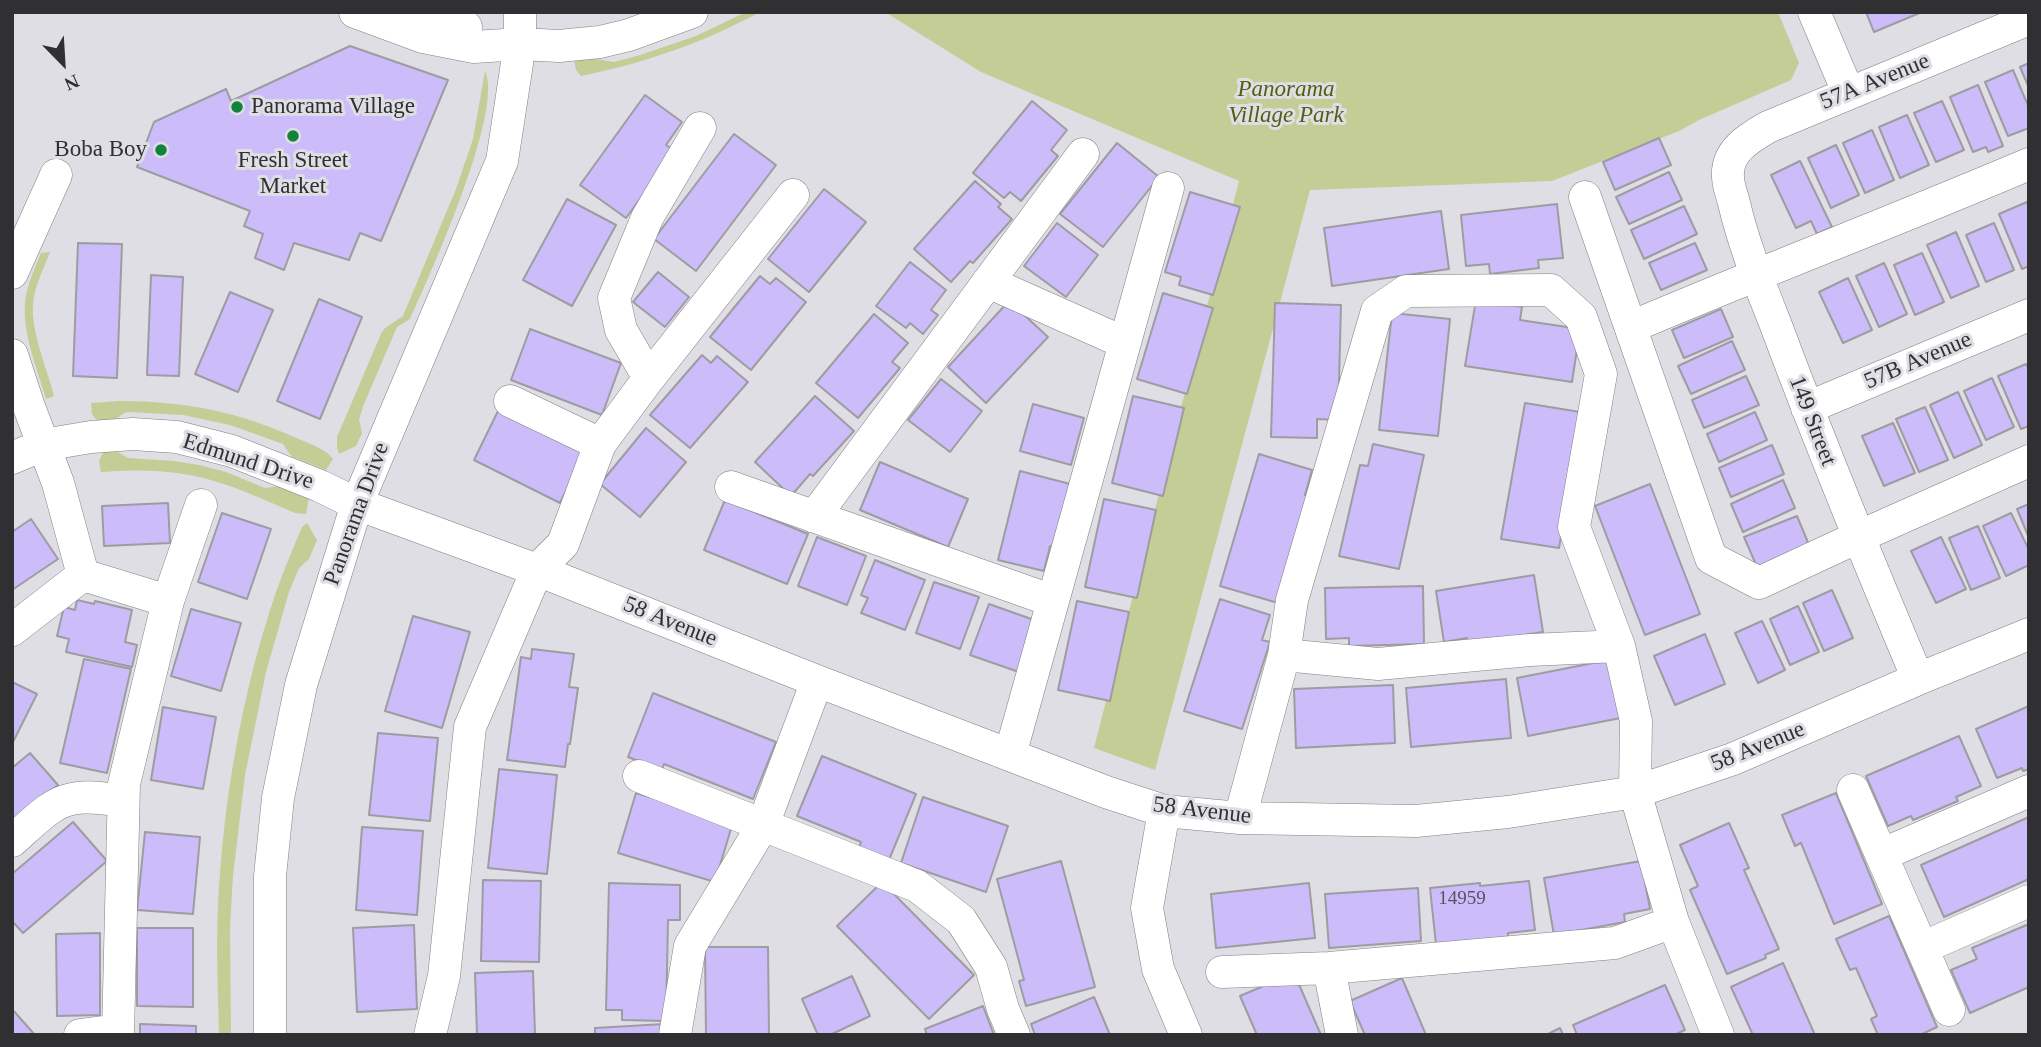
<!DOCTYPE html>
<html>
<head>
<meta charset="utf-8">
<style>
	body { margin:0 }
	#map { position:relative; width:2041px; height:1047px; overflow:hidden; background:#dfdee4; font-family:Georgia,serif }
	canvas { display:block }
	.frame { position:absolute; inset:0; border:14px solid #302f31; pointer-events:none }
	.north { position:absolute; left:28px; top:28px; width:70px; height:70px; -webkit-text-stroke:5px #dfdee4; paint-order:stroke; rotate:156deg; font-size:19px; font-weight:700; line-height:28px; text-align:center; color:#302f31 }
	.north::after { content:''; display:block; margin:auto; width:24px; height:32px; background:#302f31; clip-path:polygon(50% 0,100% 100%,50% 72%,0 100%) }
</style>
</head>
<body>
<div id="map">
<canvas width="2041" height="1047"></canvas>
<div class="frame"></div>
<div class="north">N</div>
</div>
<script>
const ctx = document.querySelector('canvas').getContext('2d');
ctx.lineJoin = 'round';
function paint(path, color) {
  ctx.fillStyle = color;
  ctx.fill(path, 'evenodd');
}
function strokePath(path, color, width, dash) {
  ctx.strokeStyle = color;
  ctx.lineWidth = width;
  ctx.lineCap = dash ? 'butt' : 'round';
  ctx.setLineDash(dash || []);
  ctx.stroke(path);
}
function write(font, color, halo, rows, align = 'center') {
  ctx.font = font + ' Georgia,serif';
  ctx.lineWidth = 6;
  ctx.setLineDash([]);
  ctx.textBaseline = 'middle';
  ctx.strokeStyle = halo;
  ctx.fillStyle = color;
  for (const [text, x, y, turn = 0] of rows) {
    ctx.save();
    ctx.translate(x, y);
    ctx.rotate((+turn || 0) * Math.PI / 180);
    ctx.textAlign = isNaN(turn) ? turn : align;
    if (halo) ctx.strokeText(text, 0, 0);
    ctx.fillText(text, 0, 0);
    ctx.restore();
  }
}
paint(new Path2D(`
	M746,12H760C703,43 644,63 581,76L576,70L574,60L591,58L614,62L637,56L696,36Z
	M885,12H1778L1799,63L1791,80L1699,120L1679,131L1552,181L1310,190L1155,770L1094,748L1239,181L981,72Z
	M485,71C504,111 430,275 410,319L397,327L364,404L359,419L362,433L356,446L339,454L337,448V437L381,334L385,328L403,316L405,311L456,189L473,139Z
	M50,252C44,268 34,287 33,304C31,333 47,368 54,396L46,399C37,367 20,329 26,295C29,281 35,267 41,253Z
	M119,401C187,401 239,412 301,440C312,445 326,449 333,459L326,470L292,457L283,444L230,425L183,415L129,412L124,413L115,420L98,422L92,414L91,403Z
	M116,451L128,458L174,461L199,465L226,472L265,488L280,486L309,498L306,514L295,513C269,502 242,489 214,481C177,470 139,469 101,472L99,461L103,452Z
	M307,523L317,540L309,559L299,568L289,592L266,672L245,775L233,876L230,926L231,1035H219C218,992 216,949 218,906C223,801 242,692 276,592C284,570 293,548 302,527Z`), '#c4cd95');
const building = new Path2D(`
	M1866,12H1922L1874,32Z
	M350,46L448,80L381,241L360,233L349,260L294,243L284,270L255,258L263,234L244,226L250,211L137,167L154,122L226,89L231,101Z
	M2029,63V88L2020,67Z
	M2013,70L2029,108V128L2008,136L1985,82Z
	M1978,85L2003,146L1988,152L1986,147L1973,152L1950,97Z
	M645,95L682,122L666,145L675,151L626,218L580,185Z
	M1032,101L1067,130L1051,150L1058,156L1021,201L1010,192L1004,198L973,173Z
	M1942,101L1964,150L1936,162L1914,113Z
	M1907,115L1929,165L1900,178L1879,127Z
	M1872,130L1894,180L1865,193L1843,143Z
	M734,134L776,165L696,271L654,239Z
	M1659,138L1671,165L1615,190L1603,162Z
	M1117,143L1159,177L1103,247L1060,214Z
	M1836,145L1859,195L1831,208L1808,158Z
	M1800,161L1832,227L1817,234L1811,221L1796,228L1771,175Z
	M1669,172L1682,200L1629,224L1616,197Z
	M975,181L1001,204L998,207L1012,219L973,263L970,261L951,282L914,249Z
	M824,189L866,222L809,292L768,259Z
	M1190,192L1240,207L1213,295L1179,285L1181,277L1165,272Z
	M567,199L616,225L572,306L523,280Z
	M2027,202L2029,207V266L2022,269L1999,214Z
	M1557,204L1563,258L1538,260L1539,268L1490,274L1489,264L1466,266L1461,215Z
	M1684,206L1697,234L1644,259L1631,230Z
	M1441,211L1449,269L1332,286L1324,228Z
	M1057,223L1098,255L1066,297L1024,266Z
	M1994,223L2014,270L1986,282L1966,235Z
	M1956,232L1979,286L1951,298L1927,245Z
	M78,243L122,244L117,378L73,376Z
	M1695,243L1707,270L1661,290L1649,263Z
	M1922,253L1944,302L1915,315L1894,265Z
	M910,262L946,290L931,310L938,315L923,334L910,323L906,328L876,306Z
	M1884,263L1907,314L1879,327L1856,276Z
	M658,272L689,297L665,327L633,302Z
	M151,275L183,277L179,376L147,375Z
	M760,276L770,284L776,278L806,302L751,370L710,337Z
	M1848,278L1872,330L1843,343L1819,292Z
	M230,292L273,310L238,392L195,374Z
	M1163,293L1213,308L1187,394L1137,379Z
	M319,299L362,317L320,419L277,401Z
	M1476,300L1522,307L1520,320L1580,329L1572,382L1465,366Z
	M1009,301L1048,337L986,403L948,367Z
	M1275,303L1341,305L1338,420L1317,419V438L1271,437Z
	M1721,309L1733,337L1684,358L1672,330Z
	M1392,313L1450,319L1438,436L1379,430Z
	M874,314L908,343L892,362L900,368L858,418L816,383Z
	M530,329L621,363L602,415L511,380Z
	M1732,341L1745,370L1691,394L1678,366Z
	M702,355L711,363L717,356L748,382L690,448L650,415Z
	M2026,364L2029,369V426L2021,429L1998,376Z
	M1746,376L1759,405L1704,428L1692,400Z
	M1992,378L2014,427L1986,440L1964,391Z
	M941,379L982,411L950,452L908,420Z
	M1958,392L1982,445L1954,458L1930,405Z
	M815,396L854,431L813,476L810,474L791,496L755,462Z
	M1133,396L1184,408L1163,496L1112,483Z
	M1525,403L1580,412L1578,439L1559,548L1501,539Z
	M1033,404L1084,418L1071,465L1020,451Z
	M1925,407L1948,460L1919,472L1896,419Z
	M498,411L585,453L560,503L474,460Z
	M1755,412L1767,440L1719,462L1707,434Z
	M1893,423L1915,473L1884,486L1862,436Z
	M646,428L686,462L640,517L600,484Z
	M1373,444L1424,455L1399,569L1339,556L1360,465L1368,466Z
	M1772,445L1784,474L1731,497L1719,468Z
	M1259,454L1312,470L1305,495L1309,496L1278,603L1220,586Z
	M880,462L968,499L948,547L860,510Z
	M1020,471L1074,485L1058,548L1050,546L1044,571L998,560Z
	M1783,480L1795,508L1743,532L1731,504Z
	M1650,484L1700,614L1645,635L1595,506Z
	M1104,499L1156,510L1137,598L1085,587Z
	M725,500L808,534L787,584L704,550Z
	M168,503L170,543L104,546L102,506Z
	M2029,504V538L2017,509Z
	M222,513L271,529L247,599L198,582Z
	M2011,513L2029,550V565L2006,576L1983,526Z
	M1797,516L1809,545L1757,567L1744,537Z
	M31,519L58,559L12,590V532Z
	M1978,526L2000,578L1971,590L1949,538Z
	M817,537L866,556L847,605L798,586Z
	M1941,537L1966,589L1936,603L1911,551Z
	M875,560L925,580L905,630L861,613L868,598L861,595Z
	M1534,575L1543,632L1468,644L1467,638L1444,642L1436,591Z
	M934,582L979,597L960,649L916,633Z
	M1423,586L1424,644L1349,646V638L1326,639L1325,588Z
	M1832,590L1853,638L1824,651L1803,603Z
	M1220,599L1270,615L1262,640L1270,642L1242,729L1184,711Z
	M77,600L94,604L95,601L132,610L125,642L137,645L132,667L66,652L69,639L57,636L64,607L75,610Z
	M1077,601L1129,612L1110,701L1058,690Z
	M989,604L1037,621L1019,672L970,655Z
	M1798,606L1819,652L1790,665L1770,619Z
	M191,609L241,623L221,691L171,676Z
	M413,616L470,632L442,728L385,711Z
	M1762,621L1785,670L1758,683L1735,633Z
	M1705,634L1725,684L1675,705L1654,656Z
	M532,649L574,654L569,687L578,688L570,744H568L565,767L507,760L521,657L531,659Z
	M84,659L131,669L107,773L60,763Z
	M1614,659L1626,717L1528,736L1517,678Z
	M1506,679L1511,738L1411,747L1406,688Z
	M12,682L37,694L12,744Z
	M1393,685L1395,743L1296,748L1294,689Z
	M653,693L776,742L753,799L664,764L662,770L628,757Z
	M2029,706V769L2023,771L2022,768L1997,778L1976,729Z
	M163,707L216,717L203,789L151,780Z
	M378,733L438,738L430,821L369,815Z
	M1959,736L1981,786L1956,797L1958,801L1913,820L1911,816L1888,826L1866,776Z
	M30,753L58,785L12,824V768Z
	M822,756L916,794L889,860L859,848L861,842L797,816Z
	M499,769L557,775L547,874L488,868Z
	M636,793L733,822L715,882L618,853Z
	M1836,793L1882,904L1834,924L1801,843L1795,846L1782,815Z
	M923,797L1008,826L986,892L901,863Z
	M2029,817V879L1944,917L1921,865Z
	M73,822L107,861L23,933L12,921V874Z
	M1729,823L1749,868L1744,870L1779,949L1765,955L1766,958L1727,974L1690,890L1698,886L1680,845Z
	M362,827L423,831L417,915L356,910Z
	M145,832L200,837L193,914L137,910Z
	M1061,861L1095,987L1026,1006L1019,981L1024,980L997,879Z
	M1641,861L1650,909L1624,914L1625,922L1554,935L1544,878Z
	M483,880L541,881L539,962L481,961Z
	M1529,881L1535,930L1508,933V937L1436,945L1430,888L1480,883V886Z
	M882,882L974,975L929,1019L837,926Z
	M609,883L680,885V920H668L666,1021L622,1020V1010H606Z
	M1309,883L1315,938L1216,948L1211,894Z
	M1418,888L1421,941L1329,948L1325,894Z
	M1889,916L1937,1027L1920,1035H1878L1871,1019L1877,1016L1856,968L1850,970L1836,939Z
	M2029,924V987L1970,1013L1951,970L1977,959L1972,948Z
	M414,925L417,1009L357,1012L353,928Z
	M137,928H193V1007L137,1006Z
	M100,933V1015L57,1016L56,934Z
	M705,947H768L769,1035H706Z
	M1783,963L1815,1035H1753L1731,987Z
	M533,971L535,1035H477L475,973Z
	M1294,973L1321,1035H1257L1240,996Z
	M852,976L870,1016L830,1035H818L802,999Z
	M1402,978L1426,1035H1365L1350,1001Z
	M1665,985L1685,1030L1674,1035H1577L1573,1025Z
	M1094,997L1110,1035H1035L1031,1024Z
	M983,1006L994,1035H927L925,1029Z
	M12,1009L35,1035H12Z
	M140,1024L196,1026V1035H140Z
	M664,1024V1035H595V1028Z
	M1560,1028L1563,1035H1546Z`);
paint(building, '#cdbcfa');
strokePath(building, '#9d9ca1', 2);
const minor = new Path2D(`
	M355,12L423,37L474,47L520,44L559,46L600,42L629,35L692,12
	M420,12L466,27
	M1814,12L1848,92
	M1585,197L1711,558L1759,583L1858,537L2029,461
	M12,273L56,175
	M988,282L1125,343
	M1631,327C1763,271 1897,220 2029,164
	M12,355L29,407L58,483L83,575L12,630
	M649,378L793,195
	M510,401L600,444
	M1807,408L2029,315
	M12,458L43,445L91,437L133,434L177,437L232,451L320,486L357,504L537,570L817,681L1106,792L1164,811L1240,818L1416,821L1508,812L1635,792L1733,759L1918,679L2029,634
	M731,487L1053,601L1010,755
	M814,517L1083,154
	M83,575L168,601L201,505
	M1053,601L1168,188
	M1284,655L1378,664L1530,650L1619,646L1636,721L1635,792L1673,922L1718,1035
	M1918,679C1869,563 1821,446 1777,328C1761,287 1744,246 1734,203C1732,195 1728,185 1728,177C1726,151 1749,138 1768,127L2029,19
	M817,681L763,825L917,886L961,920L991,967L1003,1009L1014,1035
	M639,776L763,825L690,946L675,1035
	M1853,790L1949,1010
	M1164,811L1147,908L1158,969L1186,1035
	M1240,818L1284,655L1292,600L1377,311L1406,291L1551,290L1581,317L1601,374L1574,527L1619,646
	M12,841C30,826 49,803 72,799C89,795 107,799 123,801
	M1881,855L2029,791
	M1922,948L2029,901
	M1329,968L1342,1035
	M1222,972L1329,968L1615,943L1673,922
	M80,1035L118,1030
	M118,1035L124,784L168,601
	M270,1035V876L278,798L301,685L357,504L502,161L520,44V12
	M430,1035L444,976L470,727L537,570L563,544L600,444L649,378L621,330L614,298L647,218L700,128`);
strokePath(minor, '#807f84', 33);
strokePath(minor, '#fff', 32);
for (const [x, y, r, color] of [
	[237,107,7,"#12833b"],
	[293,136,7,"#12833b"],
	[161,150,7,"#12833b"]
]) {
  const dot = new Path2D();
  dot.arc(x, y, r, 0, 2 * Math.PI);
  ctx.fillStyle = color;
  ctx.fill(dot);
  strokePath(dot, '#dfdee4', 2.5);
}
write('19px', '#575263', null, [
	["14959",1462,899]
]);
write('23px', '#302f31', '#dfdee4', [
	["57A Avenue",1875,82,-22],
	["57B Avenue",1918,361,-23],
	["149 Street",1812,421,69],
	["Edmund Drive",248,462,18],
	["Panorama Drive",357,514,-70],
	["58 Avenue",670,622,22],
	["58 Avenue",1758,747,-22],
	["58 Avenue",1202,811,7]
]);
write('italic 23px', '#555d12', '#dfdee4', [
	["Panorama",1286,90],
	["Village Park",1286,116]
]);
write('23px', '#302f31', '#dfdee4', [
	["Panorama Village",251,107],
	["Boba Boy",147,150,"right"],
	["Fresh Street",293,161,"center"],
	["Market",293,187,"center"]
], 'left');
</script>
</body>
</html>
